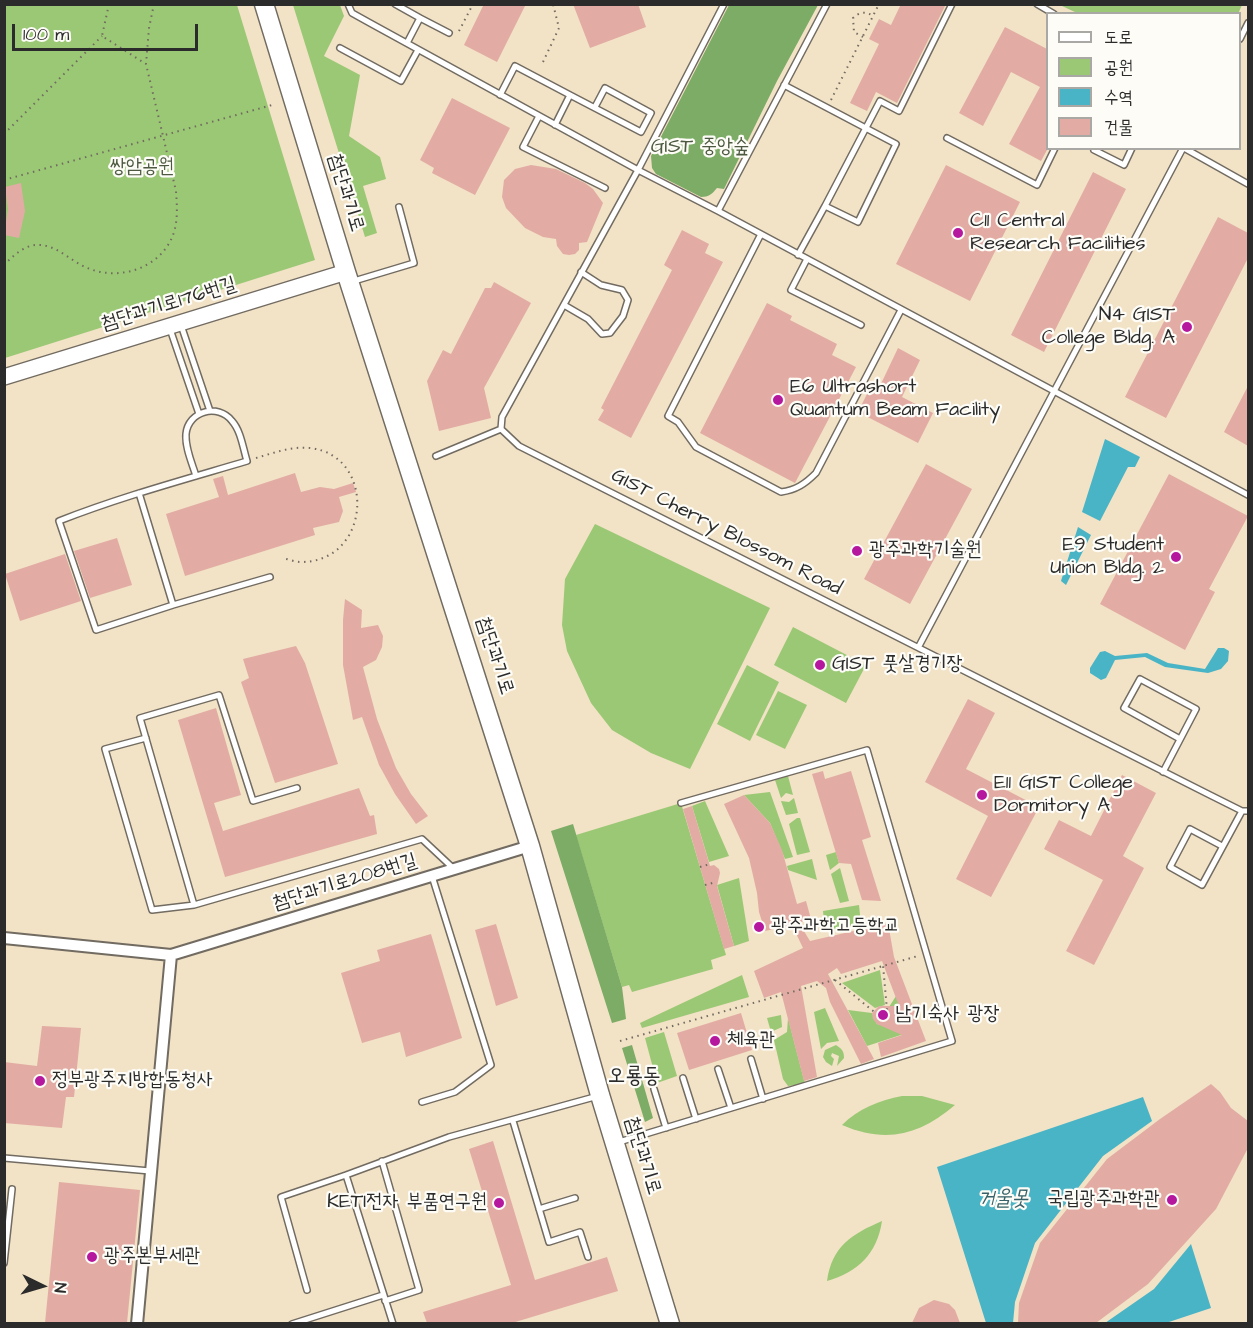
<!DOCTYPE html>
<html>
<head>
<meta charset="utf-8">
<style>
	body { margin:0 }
	#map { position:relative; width:1253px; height:1328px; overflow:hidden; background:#f2e2c6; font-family:"Architects Daughter","Poor Story",sans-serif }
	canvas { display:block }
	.frame { position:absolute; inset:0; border:6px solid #2b2b2b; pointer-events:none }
	.legend { position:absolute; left:1046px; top:12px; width:195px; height:138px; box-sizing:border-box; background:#fdfcf7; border:2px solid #a9a8a5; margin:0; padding:8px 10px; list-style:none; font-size:18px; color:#2b2b2b }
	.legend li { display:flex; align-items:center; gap:12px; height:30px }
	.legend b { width:30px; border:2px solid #a9a8a5 }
	.north { position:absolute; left:12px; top:1256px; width:60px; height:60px; -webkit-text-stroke:4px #fdfcf7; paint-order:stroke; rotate:95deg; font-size:16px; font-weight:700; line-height:24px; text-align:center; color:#2b2b2b }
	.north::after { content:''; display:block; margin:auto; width:21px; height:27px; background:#2b2b2b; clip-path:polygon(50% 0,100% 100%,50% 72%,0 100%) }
	.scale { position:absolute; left:12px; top:24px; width:186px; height:27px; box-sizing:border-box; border:3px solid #2b2b2b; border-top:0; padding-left:8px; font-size:18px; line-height:21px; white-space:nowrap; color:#2b2b2b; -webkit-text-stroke:4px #fdfcf7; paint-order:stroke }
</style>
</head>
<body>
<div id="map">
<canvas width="1253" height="1328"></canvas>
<div class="frame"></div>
<ul class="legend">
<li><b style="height:8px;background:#fff"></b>도로</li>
<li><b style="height:16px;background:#9bc875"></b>공원</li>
<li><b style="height:16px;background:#49b4c6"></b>수역</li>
<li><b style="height:16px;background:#e2aca4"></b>건물</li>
</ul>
<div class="north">N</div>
<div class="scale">100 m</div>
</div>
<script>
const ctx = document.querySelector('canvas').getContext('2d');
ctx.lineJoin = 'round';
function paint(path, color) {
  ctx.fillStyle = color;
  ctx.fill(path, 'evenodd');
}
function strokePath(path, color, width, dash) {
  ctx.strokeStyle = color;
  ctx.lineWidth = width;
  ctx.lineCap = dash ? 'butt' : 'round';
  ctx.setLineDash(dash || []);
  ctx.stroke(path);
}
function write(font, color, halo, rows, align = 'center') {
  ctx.font = font + ' "Architects Daughter","Poor Story",sans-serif';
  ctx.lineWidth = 4.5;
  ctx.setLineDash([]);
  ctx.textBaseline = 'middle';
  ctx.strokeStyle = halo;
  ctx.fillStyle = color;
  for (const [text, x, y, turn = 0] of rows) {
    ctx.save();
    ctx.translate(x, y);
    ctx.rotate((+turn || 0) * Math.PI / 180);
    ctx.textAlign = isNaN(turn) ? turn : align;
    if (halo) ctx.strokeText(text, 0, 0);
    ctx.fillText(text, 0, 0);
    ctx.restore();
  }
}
paint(new Path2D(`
	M5,5H237L315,260L5,358Z
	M293,5H340L344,16L324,56L360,75L349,136L380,157L386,179L363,186L377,233L365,237Z
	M1060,5H1242L1238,14L1077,13Z
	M595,524L770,608L690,769L651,753L612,730L591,703L567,651L562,625L565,579Z
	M793,627L866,665L846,703L774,665Z
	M747,665L779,682L750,741L717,724Z
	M778,691L807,705L785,749L756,735Z
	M788,776L793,795L786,793L781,798L775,780Z
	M770,792L793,857L785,859L770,823L744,795Z
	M794,798L798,813L786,815L781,801L789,802Z
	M705,801L729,856L709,862L692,806Z
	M681,803L726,955L711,960L713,969L632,992L629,985L622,987L576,835Z
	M797,818H800L810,852L797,855L789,824Z
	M836,852L839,863L830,870L826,855Z
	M812,859L817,880L788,870L787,866Z
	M840,868L849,901L840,903L831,874Z
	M739,878L749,941L734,946L717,885Z
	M859,905L861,924L825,931L823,911Z
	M880,970L885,1005L875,1008L842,983Z
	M742,975L749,997L642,1028L640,1023Z
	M896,996L910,1032L867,1046L848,1010L872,1013L877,1024L886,1026L889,1007Z
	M825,1008L839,1041L827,1043L821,1049L814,1012Z
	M781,1015L782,1027L771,1032L767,1018Z
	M788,1018L805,1084L788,1086L783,1079L774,1040L787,1032Z
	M664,1032L677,1076L657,1083L645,1038Z
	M836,1045C842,1049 844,1051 844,1058L837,1066L839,1056L832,1053L831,1056L834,1059L832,1066L826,1062L823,1057L825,1050Z
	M902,1096H922L955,1105C920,1135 886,1144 842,1125C858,1109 880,1100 902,1096Z
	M882,1221C877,1254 858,1272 827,1281C832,1246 852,1234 882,1221Z`), '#9bc875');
paint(new Path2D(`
	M729,5H818L777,81L724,189L717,188C712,194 709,197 701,197L656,174L652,168L651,156Z
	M573,824L622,987L626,1019L612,1023L551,831Z
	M632,1045L653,1118L645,1122L622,1048Z`), '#7cac66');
paint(new Path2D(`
	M1105,439L1140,457L1135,467H1128L1100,521L1082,512Z
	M1078,527L1091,535L1066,585L1061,581Z
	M1218,648H1224L1229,651L1228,661L1221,669L1208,673L1165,667L1145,657L1115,660L1106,678L1101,680L1090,673V668L1100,652L1105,651L1115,656L1147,653L1168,663L1205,669Z
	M1143,1097L1152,1121L1103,1156L1035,1243L1015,1302L1013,1323H986L937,1167Z
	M1191,1244L1211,1308L1166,1323H1105L1154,1289Z`), '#49b4c6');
paint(new Path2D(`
	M484,4H526L497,62L464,45Z
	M573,4H638L646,27L590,48Z
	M901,4H946L897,103L876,92L867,111L850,103L879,44L869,39L879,19L891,25Z
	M1005,27L1047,49V150L1041,161L1009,144L1040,87L1011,72L983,126L959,113Z
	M452,98L510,128L475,195L432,173L434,168L420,160Z
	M531,165L556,169L585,183L593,189L603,203L587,242L579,243V250L575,254L569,255L563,254L557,246L556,239L543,237L525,228L506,208L502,197L504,180L515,169Z
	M946,165L1020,202L970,301L896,264Z
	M1093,172L1126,189L1044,352L1011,335Z
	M21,183L25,211L19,238L4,235L8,209L5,187Z
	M1218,217L1248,233V258L1166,418L1125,397Z
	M682,230L709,244L705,253L723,262L631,438L598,420L604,410L601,408L672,270L664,265Z
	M494,282L531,303L484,388L491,418L439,431L427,381L443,350L451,354L485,288H491Z
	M767,303L792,316L790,320L837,344L832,355L856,367L795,483L700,433Z
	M898,348L920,360L902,397L933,413L918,443L858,412L872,384L879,388Z
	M1248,386V446L1224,432Z
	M926,464L972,489L910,604L864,579Z
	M295,473L301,492L320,487L334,489L353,483L356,492L339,497L343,511L339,522L313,528L315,535L185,576L166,514L219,497L213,479L223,476L228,495Z
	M1169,474L1248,516L1209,589L1215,592L1185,650L1100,604Z
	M117,538L132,585L90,598L74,551Z
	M65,554L81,601L20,621L5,574Z
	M345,599L362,610L361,628L378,625L383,636L382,647L376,660L363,667L377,719L396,768L411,794L428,816L416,824L395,794L379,765L362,717L353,720L343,665V620Z
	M296,646L305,663L338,764L275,783L241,682L249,678L243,659Z
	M968,699L995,713L966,769L1039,807L991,897L956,879L988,816L925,782Z
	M216,708L241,795L214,803L223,831L359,788L370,816L374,815L377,834L225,877L178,720Z
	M823,771L825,779L851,771L871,837L862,840L881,901L862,900L851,864L839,863L812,774Z
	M1122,775L1156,793L1123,856L1144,868L1094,965L1066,951L1103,880L1044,849L1059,820L1091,836Z
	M744,795L770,823L782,850L797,904L806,901L811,919L799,923L810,941L888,923L894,957L926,1041L881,1057L878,1043L902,1035L877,1024L873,1019L872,1013L879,1006H899L882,961L841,974L837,968L828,974L874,1059L861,1064L830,1002L826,988L817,981L801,986L817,1077L804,1081L781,992L764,998L754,971L803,948L792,925L765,931L759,912L757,893L749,858L724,804Z
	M692,806L710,866L714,865L719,869L720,873L717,886L734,946L724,949L683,809Z
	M496,924L518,998L496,1006L475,930Z
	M431,934L462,1038L406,1057L400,1032L362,1043L341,973L380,961L377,950Z
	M741,1013L752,1050L689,1070L677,1033Z
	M42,1026L81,1028L74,1097H66L62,1128L4,1123V1062L37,1066Z
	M1211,1084L1220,1092L1231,1108L1248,1121V1148L1216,1209L1148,1284L1096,1323H1018L1019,1303L1040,1243L1107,1159L1160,1119Z
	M493,1141L535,1280L607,1257L618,1291L512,1323H427L423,1312L511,1285L469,1149Z
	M59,1182L140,1190L127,1323H45Z
	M934,1300L949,1304L955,1310L960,1323H912L919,1308Z`), '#e2aca4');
const lane = new Path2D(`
	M348,4L352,13L370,23L638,170L718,211L1248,495
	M395,4L420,18
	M724,4L638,170L502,417L501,429L519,446L1208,794L1242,811H1248
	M1037,4L1054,14
	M1240,39L1248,23
	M407,43L420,18L449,33
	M340,48L401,81L418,50
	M784,85L896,144L858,222L825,206L798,255
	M500,95L515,66L570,95
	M539,116L523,147L605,188
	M555,125L570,95L641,132L651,113L605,88L595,107
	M947,138L1037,185L1055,148
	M1095,148L1094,150L1124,165L1132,148
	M1184,148L1248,184
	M825,206L880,101L899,111L952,4
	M718,211L827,4
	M761,234L668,416L678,422L696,447L781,492C796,490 805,484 816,473L901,310
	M807,259L791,290L861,325
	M354,281L414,263L399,207
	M564,305L588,319L602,334L610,333L623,316L628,300L622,290L601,285L581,272
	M181,325L210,411
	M170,329L199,414
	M436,456L501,429
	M139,493L173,605L270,577
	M173,605L96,630L59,521C120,497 183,480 247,461C243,448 241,431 232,421C218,403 188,411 186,434C185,448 192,463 196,476
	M919,646L1183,148
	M146,738L105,749L152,910L194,905
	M1163,772L1196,709L1140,679L1124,708L1180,739
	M297,788L253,801L219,695L140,718L194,905L422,839L454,869
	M1222,846L1190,829L1170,867L1202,885L1242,811
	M751,1059L763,1099
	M718,1069L731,1108
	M683,1078L696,1119
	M654,1089L666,1128
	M422,1102L455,1092L491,1065L432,876
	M513,1121L549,1242L580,1232L588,1257
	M619,1142L952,1041L867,750L681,803
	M4,1158L150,1171
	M382,1161L419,1290L385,1301
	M539,1209L575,1198
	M4,1263L12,1189
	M307,1290L281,1197L346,1175
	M292,1324L383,1295
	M393,1324L346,1175L449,1137L598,1096`);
const street = new Path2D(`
	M4,938L171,955L530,846
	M137,1324L171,955`);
const secondary = new Path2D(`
	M4,377L346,272`);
const primary = new Path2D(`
	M264,4L346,272L530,846L600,1095L670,1324`);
strokePath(lane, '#716b61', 8);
strokePath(street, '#716b61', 14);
strokePath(secondary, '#716b61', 18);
strokePath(primary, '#716b61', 21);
strokePath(new Path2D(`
	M109,4L102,36L146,64
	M459,31L473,4
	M863,37L854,32L853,18C859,12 866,11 873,16
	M543,62L559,28L553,4
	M831,100L879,4
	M4,134L102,36
	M4,180L272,105
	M4,265C14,255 25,244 40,245C59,246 72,263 90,269C122,281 163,267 174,232C178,219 177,205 176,191L146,64L149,28L154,4
	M256,458C274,453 291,446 310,448C377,455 372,563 300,562C295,562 288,559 282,558
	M700,867L710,864
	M705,885L716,882
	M835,980L878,1015L887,1010L883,965
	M620,1041L918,956`), '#716b61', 2, [1.5, 4.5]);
strokePath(lane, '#fff', 5);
strokePath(street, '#fff', 10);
strokePath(secondary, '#fff', 15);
strokePath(primary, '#fff', 18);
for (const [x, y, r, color] of [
	[958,233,6,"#b5179e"],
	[1187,327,6,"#b5179e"],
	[778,400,6,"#b5179e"],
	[857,551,6,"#b5179e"],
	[1176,557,6,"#b5179e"],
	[820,665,6,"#b5179e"],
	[982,795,6,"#b5179e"],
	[759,927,6,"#b5179e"],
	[883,1015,6,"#b5179e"],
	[715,1041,6,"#b5179e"],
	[40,1081,6,"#b5179e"],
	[1172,1200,6,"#b5179e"],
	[499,1203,6,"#b5179e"],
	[92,1257,6,"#b5179e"]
]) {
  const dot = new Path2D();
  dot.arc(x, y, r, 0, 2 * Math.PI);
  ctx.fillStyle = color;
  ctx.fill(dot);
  strokePath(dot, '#fdfcf7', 2);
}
write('20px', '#4d5a41', '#fdfcf7', [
	["GIST 중앙숲",700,148],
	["쌍암공원",142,168]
]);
write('20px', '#2b2b2b', '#fdfcf7', [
	["첨단과기로",345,193,73],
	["첨단과기로176번길",169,305,-17],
	["GIST Cherry Blossom Road",726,533,27],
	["첨단과기로",494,656,72],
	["첨단과기로208번길",345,883,-17],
	["첨단과기로",642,1156,73]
]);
write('20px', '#2b2b2b', '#fdfcf7', [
	["C11 Central",970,222],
	["Research Facilities",970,245],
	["N4 GIST",1175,316,"right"],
	["College Bldg. A",1175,339,"right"],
	["E6 Ultrashort",790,388],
	["Quantum Beam Facility",790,411],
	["E9 Student",1164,546,"right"],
	["Union Bldg. 2",1164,569,"right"],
	["광주과학기술원",869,551],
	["GIST 풋살경기장",832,665],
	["E11 GIST College",994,784],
	["Dormitory A",994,807],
	["광주과학고등학교",771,927],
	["남기숙사 광장",895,1015],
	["체육관",727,1041],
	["정부광주지방합동청사",52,1081],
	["국립광주과학관",1160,1200,"right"],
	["KETI전자 부품연구원",487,1203,"right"],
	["광주본부세관",104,1257]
], 'left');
write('italic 21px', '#376269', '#fdfcf7', [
	["거울못",1003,1200]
]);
write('22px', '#2b2b2b', '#fdfcf7', [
	["오룡동",634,1077]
]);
</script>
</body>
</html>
